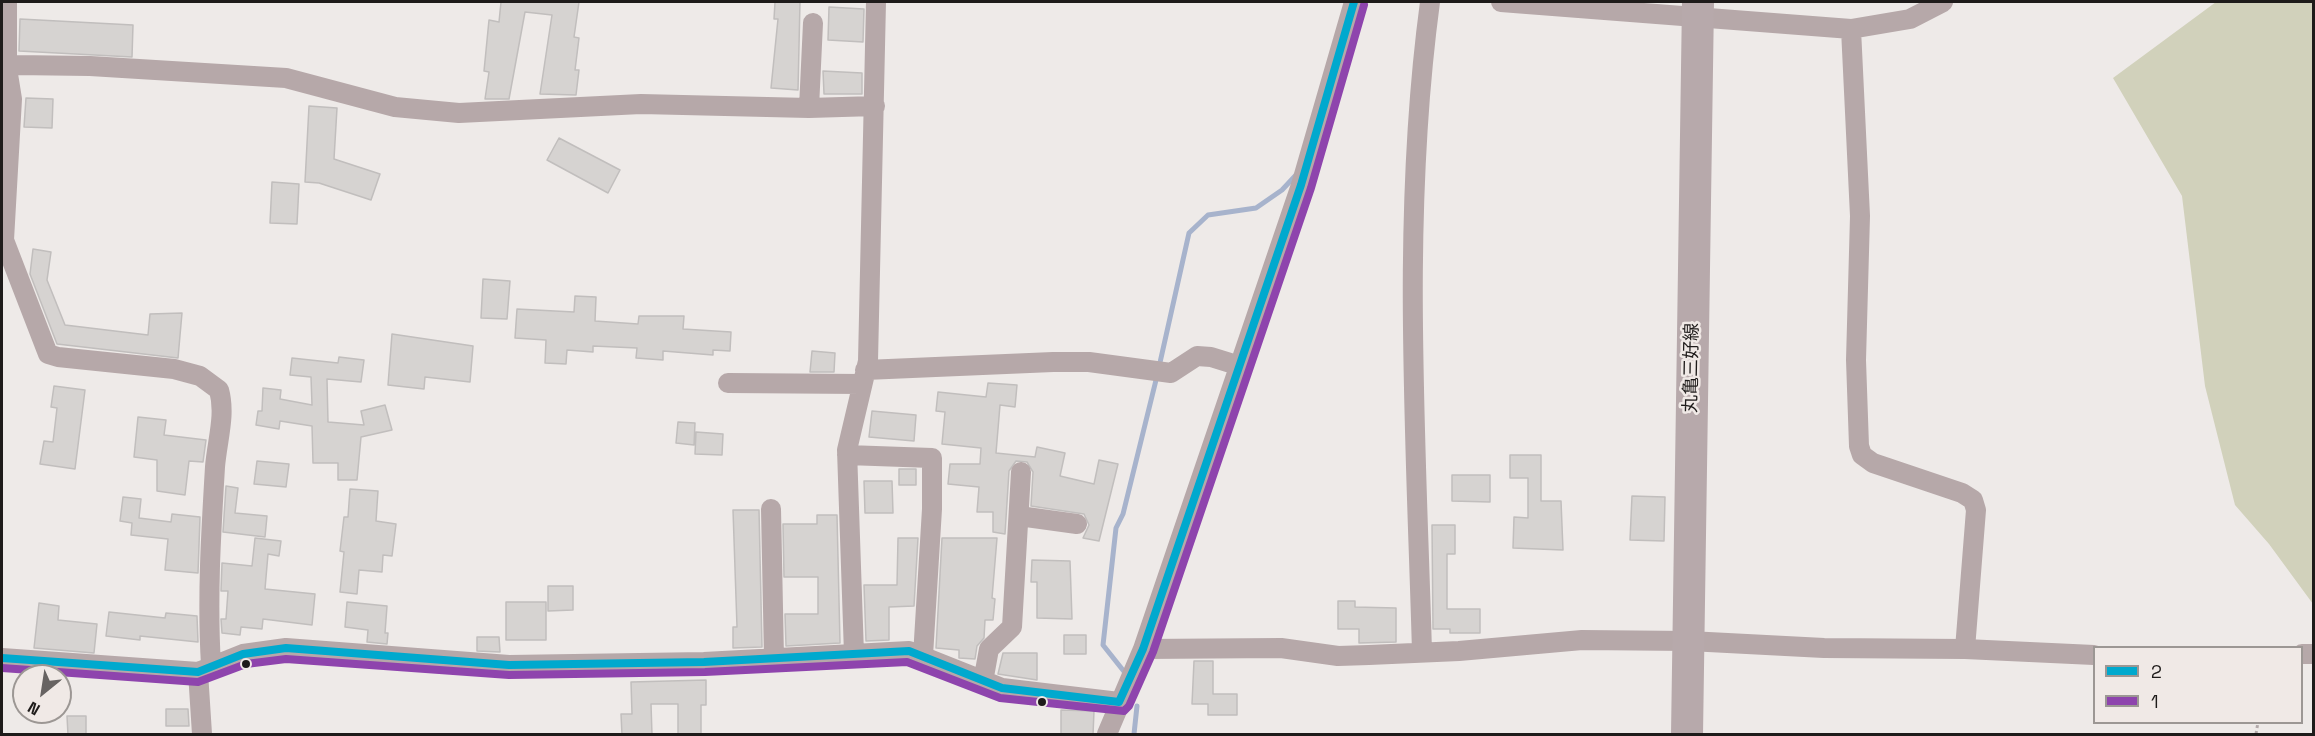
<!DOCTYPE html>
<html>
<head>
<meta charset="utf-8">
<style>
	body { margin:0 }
	#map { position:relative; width:2315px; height:736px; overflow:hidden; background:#eeeae8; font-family:"Space Grotesk",sans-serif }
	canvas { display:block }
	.frame { position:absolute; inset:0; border:3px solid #1e1b1a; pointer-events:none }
	.legend { position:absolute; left:2093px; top:646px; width:210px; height:78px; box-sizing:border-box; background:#f0e9e6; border:2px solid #9c9794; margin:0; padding:8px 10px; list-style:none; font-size:18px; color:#1e1b1a }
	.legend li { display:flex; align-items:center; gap:12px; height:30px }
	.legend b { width:30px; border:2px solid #9c9794 }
	.north { position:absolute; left:12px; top:664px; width:60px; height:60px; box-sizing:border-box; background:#f0e9e6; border:2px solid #9c9794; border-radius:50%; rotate:210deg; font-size:16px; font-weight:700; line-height:24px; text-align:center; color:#1e1b1a }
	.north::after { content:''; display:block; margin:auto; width:21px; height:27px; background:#676362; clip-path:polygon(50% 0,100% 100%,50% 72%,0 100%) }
</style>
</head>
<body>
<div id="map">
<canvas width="2315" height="736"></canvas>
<div class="frame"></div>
<ul class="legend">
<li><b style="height:8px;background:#00a9ce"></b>2</li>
<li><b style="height:8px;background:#8e44ad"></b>1</li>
</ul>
<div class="north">N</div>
</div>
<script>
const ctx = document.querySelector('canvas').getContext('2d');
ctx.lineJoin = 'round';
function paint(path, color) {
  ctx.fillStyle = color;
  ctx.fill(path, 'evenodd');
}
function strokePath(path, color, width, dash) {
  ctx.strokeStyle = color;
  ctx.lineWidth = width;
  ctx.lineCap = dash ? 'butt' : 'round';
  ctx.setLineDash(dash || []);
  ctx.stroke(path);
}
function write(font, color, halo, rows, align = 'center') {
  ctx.font = font + ' "Space Grotesk","Noto Sans JP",sans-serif';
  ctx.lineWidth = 5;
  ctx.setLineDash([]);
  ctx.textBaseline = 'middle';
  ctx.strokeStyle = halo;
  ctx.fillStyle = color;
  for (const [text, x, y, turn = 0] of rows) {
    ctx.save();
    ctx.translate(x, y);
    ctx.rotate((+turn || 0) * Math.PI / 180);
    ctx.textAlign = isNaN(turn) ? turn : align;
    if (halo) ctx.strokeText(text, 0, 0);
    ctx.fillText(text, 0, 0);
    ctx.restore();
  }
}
paint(new Path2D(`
	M2216,2H2313V604L2269,544L2235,505L2205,386L2182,196L2113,78Z`), '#d1d1bb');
strokePath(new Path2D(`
	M1159,367L1189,233L1208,215L1256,208L1282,190L1296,175
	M1126,674L1103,645L1116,528L1123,514L1157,376
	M1134,734L1137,706`), '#a7b3cc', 5);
const building = new Path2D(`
	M501,2H579L574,37L579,38L575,70H579L576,95L540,94L552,15L525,12L509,99H485L489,72L484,71L489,20L499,22Z
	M775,2H800L798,90L771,88L778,19H774Z
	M829,7L864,9L863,42L828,40Z
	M20,19L133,25L132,57L19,51Z
	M823,71L862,73V94H824Z
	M26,98L53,99L52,128L24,127Z
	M309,106L337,108L334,159L380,174L371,200L319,183L305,182Z
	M559,138L620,170L608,193L547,160Z
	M272,182L299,184L297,224L270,223Z
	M33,249L51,252L47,280L65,325L148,335L150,314L182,313L178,358L57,344L30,274Z
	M483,279L510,281L507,319L481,318Z
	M575,296L596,297L595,321L638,324L639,316H684L683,329L731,332L730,351L713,350V355L663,351V360L636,358L637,348L593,346V352L567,350L566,364L545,363L546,340L515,338L517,309L574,312Z
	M392,334L473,346L470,382L425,377L424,389L388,385Z
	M812,351L835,353L834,372H810Z
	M339,357L364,360L361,382L327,379L328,422L364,425L361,411L385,405L392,430L361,437L357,480H338V463H313L312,426L280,421L279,429L256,425L258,411H262L263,388L281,390L280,399L312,405L311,377L290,375L292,358L338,363Z
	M988,383L1017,385L1015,407L1000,405L996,453L1035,457L1037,447L1065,453L1060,476L1094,484L1099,460L1118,464L1099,541L1083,538L1089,525L1084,514L1031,506L1033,472L1027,462L1016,461L1009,471L1005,534L993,532V512H977L979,487L948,484L950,464H980L981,448L942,444L945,412L936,411L938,392L986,397Z
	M54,386L85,390L75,469L40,464L44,441L53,442L57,408L51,407Z
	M872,411L916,415L914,441L869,437Z
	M138,417L166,420L164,435L206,440L203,462L189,461L185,495L157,491V460L134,457Z
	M678,422L695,423L694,445L676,443Z
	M696,432L723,434L722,455L695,454Z
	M1510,455H1541V501H1561L1563,550L1513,548L1514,517L1528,518V478H1510Z
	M257,461L289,464L286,487L254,484Z
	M899,469H916V485H899Z
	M1452,475H1490V502L1452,501Z
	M864,481H892L893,513H865Z
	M226,486L238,488L235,513L267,516L265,537L223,532Z
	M350,489L378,491L376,521L396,524L392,556L383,555L382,572L359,570L357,594L340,592L344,552L340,551L344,517H348Z
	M1632,496L1665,497L1664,541L1630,540Z
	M123,497L141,499L139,518L171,522L172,514L200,517L198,573L165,570L168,539L131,535L132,523L120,521Z
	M733,510H759L762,647L733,648V627H737Z
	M817,515H837L840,643L786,646L785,614H818V577H784L783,524H817Z
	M1432,525H1455V554H1447V609H1480V633H1450V629H1433Z
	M255,538L281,541L279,556L268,554L265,589L315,594L312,625L263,619L262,629L241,627L240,635L222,633L221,619H226L228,591H221L222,563L252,566Z
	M898,538H918L914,606L889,607V640L866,641L864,585H897Z
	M942,538H997L992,598L995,599L993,620H985L984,638L977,646L975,659L959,658V650L936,648Z
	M1032,560L1070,561L1072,619L1037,618V582H1031Z
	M548,586H573V610L548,611Z
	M1338,601H1355V607L1396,608V642L1359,643V629H1338Z
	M347,602L387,606L385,633H388L387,644L367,642L368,630L345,627Z
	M506,602H546V640H506Z
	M39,603L59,606L58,620L97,624L94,653L34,648Z
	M109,612L165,618L166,613L197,616L198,642L140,636V640L106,636Z
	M1064,635H1086V654H1064Z
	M477,637H499L500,652L477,651Z
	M1003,653H1037V680L998,674Z
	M1194,661H1213V694H1237V715H1208V704H1192Z
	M706,680V705H701V735H678V704H651L652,735H622L621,714H632L631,682Z
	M166,709H188L189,726H166Z
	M1061,710L1094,711L1093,735H1061Z
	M67,716H86V735H68Z`);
paint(building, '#d6d3d1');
strokePath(building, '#c1bebd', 1.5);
strokePath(new Path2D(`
	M2256,734L2258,722`), '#b2a9a9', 3, [3, 3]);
strokePath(new Path2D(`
	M7,2V68L12,99L4,240L48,354L58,357L174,369L200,376L219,390C226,415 217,441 215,467C211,533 207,599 211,665
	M1501,2L1851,29L1910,19L1943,2
	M1851,29L1860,216L1856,360L1859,446L1862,455L1873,463L1962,493L1973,500L1976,510L1965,649
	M2,68L15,65L90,66L286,78L395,107L459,113L641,104L809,108L875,106
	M809,108L813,23
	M865,370L1053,362H1089L1171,373L1197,356L1211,357L1240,366
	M728,383L861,384
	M847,455L932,458V509L923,656
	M771,509L774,658
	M1019,516L1077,524
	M1143,649L1281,648L1338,656L1369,655L1459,651L1582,640L1689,641L1824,648L1965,649L2094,655
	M1422,652C1416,436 1401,217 1430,2
	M854,654L847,450L868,361L876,2
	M2302,654H2314
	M2,658L198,672L243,654L286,648L509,665L704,662L909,651L1002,688L1119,702
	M198,672L202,734
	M983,682L989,649L1012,627L1021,472
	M1107,734L1143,649L1301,185L1354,2`), '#b6a8a9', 20);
strokePath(new Path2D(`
	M1687,734L1698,2`), '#b7a9ab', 32);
strokePath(new Path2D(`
	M2,658L198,672L243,654L286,648L509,665L704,662L909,651L1002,688L1119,702L1143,649L1301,185L1354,2`), '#00a9ce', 8);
strokePath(new Path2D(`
	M2,668L198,682L246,664L286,659L509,675L705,672L907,662L1000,698L1124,711L1129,706L1153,652L1311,188L1364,5`), '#8e44ad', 8);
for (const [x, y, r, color] of [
	[246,664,5,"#1e1b1a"],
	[1042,702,5,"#1e1b1a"]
]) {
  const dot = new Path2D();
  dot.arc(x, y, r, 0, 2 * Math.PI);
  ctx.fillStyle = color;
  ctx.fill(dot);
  strokePath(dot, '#f0e9e6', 2);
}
write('18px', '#1e1b1a', '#f0e9e6', [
	["丸亀三好線",1692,368,-89]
]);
</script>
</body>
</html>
